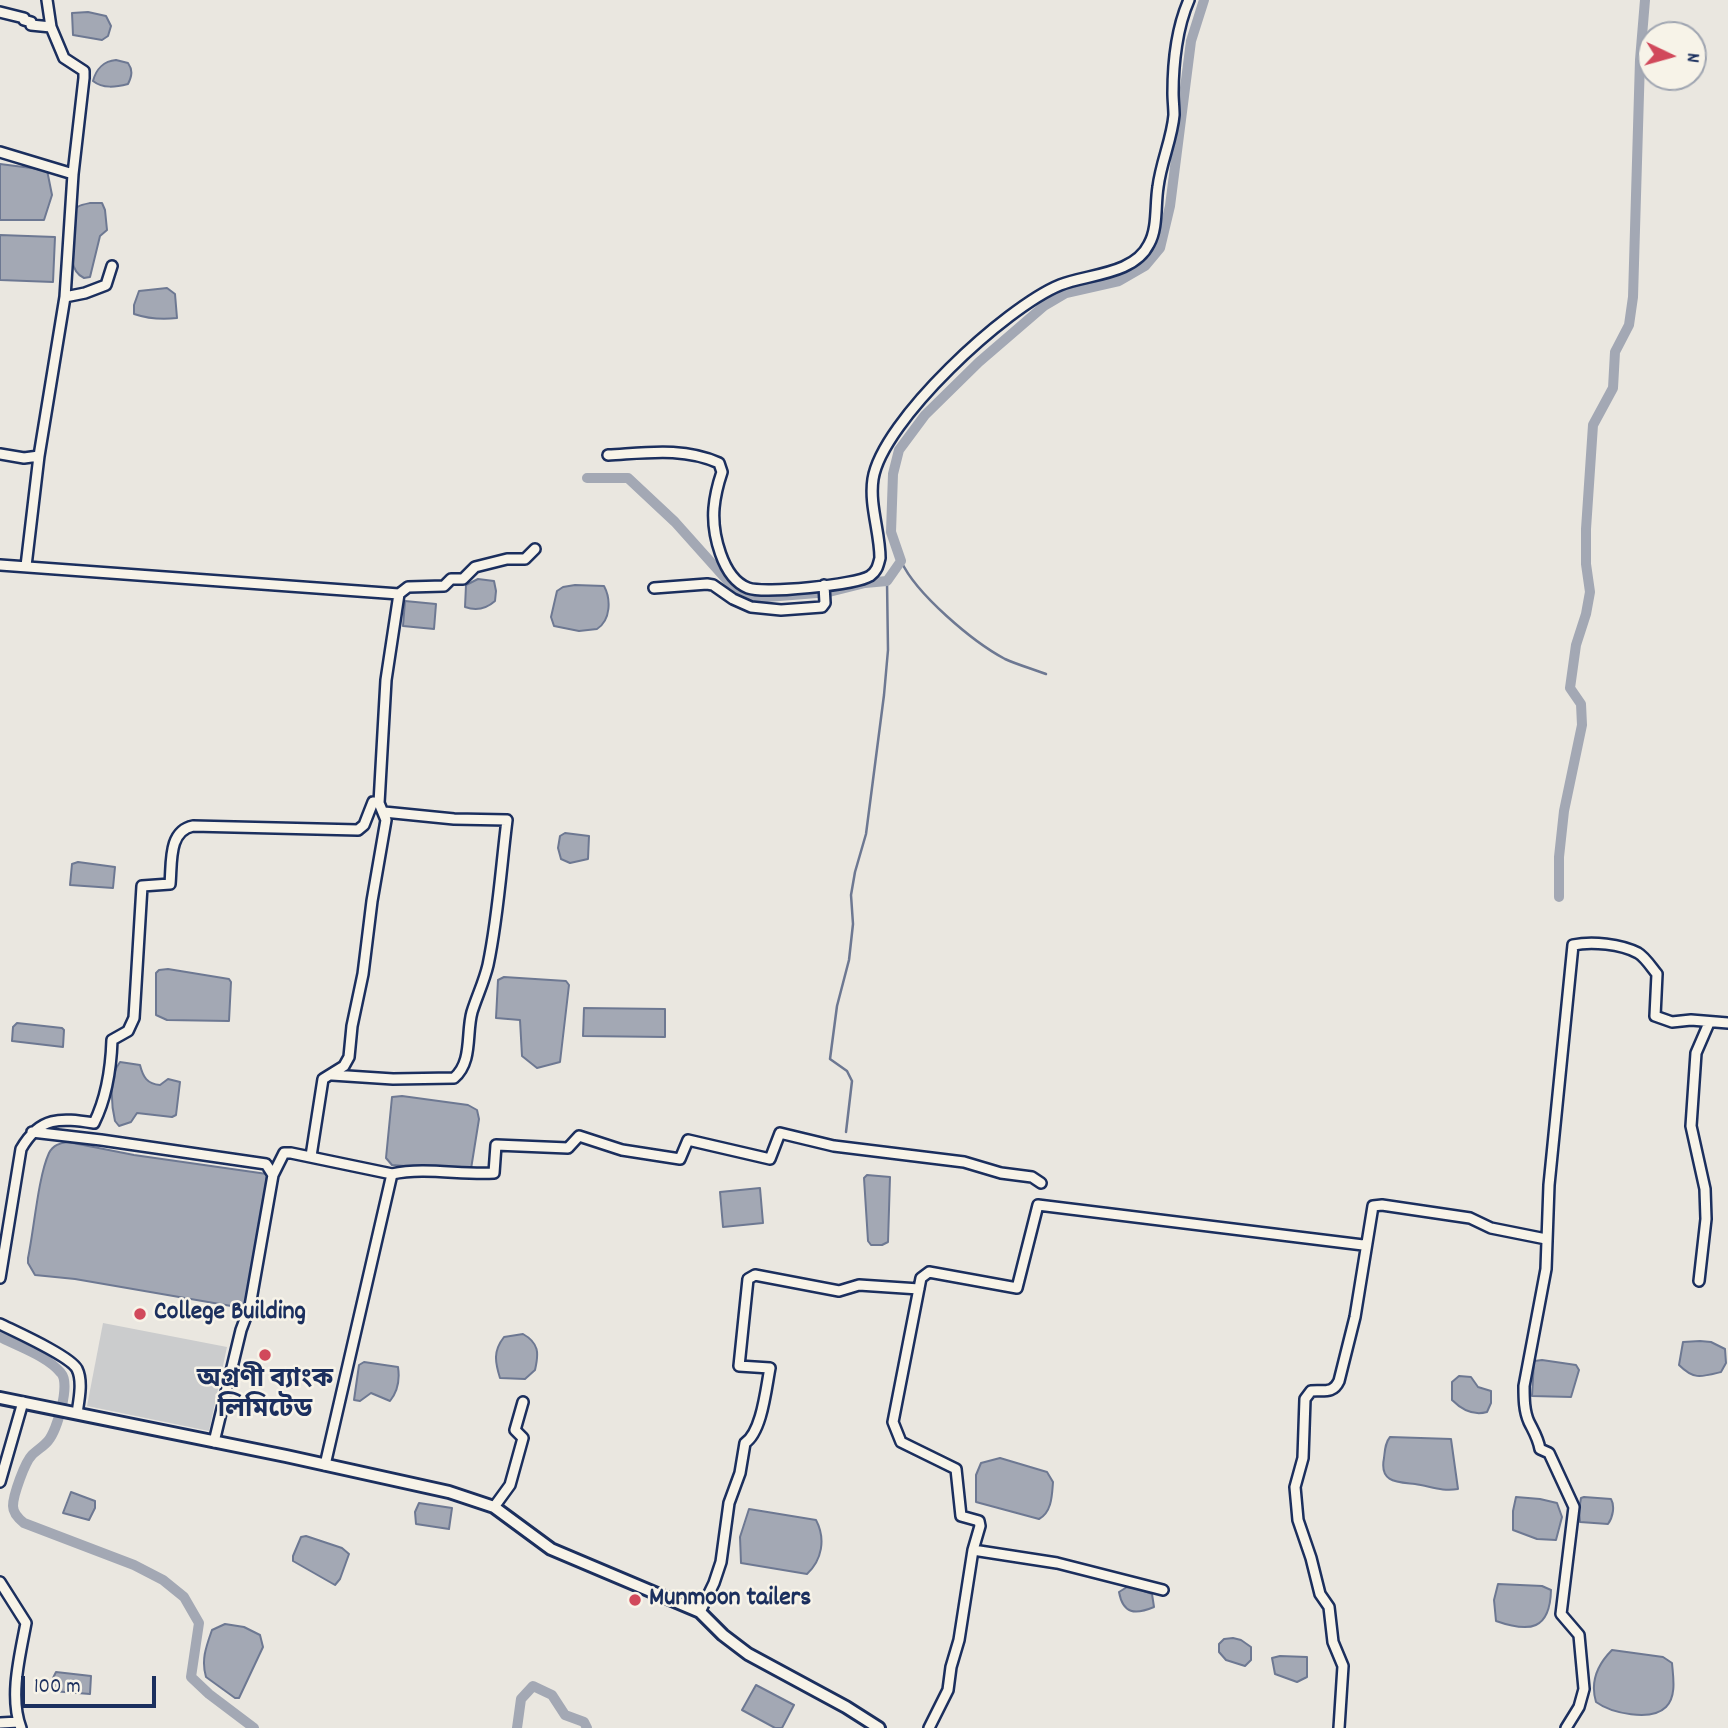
<!DOCTYPE html>
<html>
<head>
<meta charset="utf-8">
<style>
	body { margin:0 }
	#map { position:relative; width:1728px; height:1728px; overflow:hidden; background:#eae7e0; font-family:Dekko,sans-serif }
	canvas { display:block }
	.north { position:absolute; left:1637px; top:21px; width:70px; height:70px; box-sizing:border-box; background:#f7f3e8; border:2px solid #9fa5b1; border-radius:50%; rotate:95deg; font-size:19px; font-weight:700; line-height:28px; text-align:center; color:#1b2f5e }
	.north::after { content:''; display:block; margin:auto; width:24px; height:32px; background:#d1495b; clip-path:polygon(50% 0,100% 100%,50% 72%,0 100%) }
	.scale { position:absolute; left:21px; top:1676px; width:135px; height:32px; box-sizing:border-box; border:4px solid #1b2f5e; border-top:0; padding-left:9px; font-size:21px; line-height:24px; white-space:nowrap; color:#1b2f5e; -webkit-text-stroke:5px #f7f3e8; paint-order:stroke }
</style>
</head>
<body>
<div id="map">
<canvas width="1728" height="1728"></canvas>
<div class="north">N</div>
<div class="scale">100 m</div>
</div>
<script>
const ctx = document.querySelector('canvas').getContext('2d');
ctx.lineJoin = 'round';
function paint(path, color) {
  ctx.fillStyle = color;
  ctx.fill(path, 'evenodd');
}
function strokePath(path, color, width, dash) {
  ctx.strokeStyle = color;
  ctx.lineWidth = width;
  ctx.lineCap = dash ? 'butt' : 'round';
  ctx.setLineDash(dash || []);
  ctx.stroke(path);
}
function write(font, color, halo, rows, align = 'center') {
  ctx.font = font + ' Dekko,"Noto Sans Bengali",sans-serif';
  ctx.lineWidth = 5;
  ctx.setLineDash([]);
  ctx.textBaseline = 'middle';
  ctx.strokeStyle = halo;
  ctx.fillStyle = color;
  for (const [text, x, y, turn = 0] of rows) {
    ctx.save();
    ctx.translate(x, y);
    ctx.rotate((+turn || 0) * Math.PI / 180);
    ctx.textAlign = isNaN(turn) ? turn : align;
    if (halo) ctx.strokeText(text, 0, 0);
    ctx.fillText(text, 0, 0);
    ctx.restore();
  }
}
paint(new Path2D(`
	M103,1323L227,1347L209,1431L87,1406Z`), '#cbcccd');
const water = new Path2D(`
	M88,12L106,16L111,26L108,36L102,40L73,35L72,13Z
	M116,60L128,63C133,70 132,76 128,84C116,87 103,89 93,81C96,69 104,61 116,60Z
	M0,164L47,170L52,195L44,220H0Z
	M90,203H102L105,210L107,230L100,236L90,277L84,278C64,269 74,236 72,217C74,206 80,205 90,203Z
	M0,235L55,237L53,282L0,280Z
	M167,288L175,294L177,318C161,320 149,319 134,314V305L139,291Z
	M478,579L494,581L496,591L495,601C486,609 476,611 465,607L466,585Z
	M575,585L604,586C611,599 611,620 597,629L579,631L554,626L551,617L557,591L563,587Z
	M405,601L436,604L434,629L403,626Z
	M565,833L589,836L588,859L570,863L561,859L558,848L560,836Z
	M78,862L115,867L113,888L70,885L72,864Z
	M168,969L229,979L231,982L229,1021L167,1020L156,1015V973L159,970Z
	M504,977L566,981L569,985L560,1062L537,1068L522,1056L520,1020L496,1018L498,980Z
	M584,1008L665,1009V1037L583,1036Z
	M17,1023L62,1028L64,1030L63,1047L12,1041L13,1027Z
	M120,1062L140,1065C143,1077 147,1084 160,1085L168,1079L180,1082L176,1115L172,1117L137,1113L131,1122L119,1126L115,1121C111,1104 109,1076 120,1062Z
	M402,1096L468,1105L477,1110L479,1119L471,1169L467,1171L392,1165L386,1158L392,1097Z
	M68,1142L134,1155L267,1174L260,1237L246,1306L237,1307L75,1279L35,1275L28,1263V1258C34,1230 38,1177 49,1153C53,1145 60,1143 68,1142Z
	M867,1175L890,1177L888,1242L882,1245H871L868,1241L864,1178Z
	M760,1188L763,1223L723,1227L720,1192Z
	M523,1334C539,1343 539,1353 535,1370L525,1379L500,1378C495,1362 493,1351 504,1337Z
	M1700,1341L1711,1342L1725,1349L1726,1363L1721,1372C1701,1377 1694,1380 1679,1365L1683,1342Z
	M1542,1360L1576,1365L1579,1370L1571,1397L1532,1396L1534,1361Z
	M364,1362L398,1367C400,1380 398,1391 390,1401L371,1393L360,1401L354,1400L359,1365Z
	M1459,1376L1471,1377L1478,1387L1491,1391V1403L1487,1412C1473,1416 1462,1410 1452,1400V1382Z
	M1390,1437L1451,1439L1458,1489C1442,1492 1430,1486 1415,1484C1398,1482 1379,1483 1384,1458C1385,1450 1385,1443 1390,1437Z
	M1000,1458L1047,1472L1053,1482C1052,1495 1052,1512 1039,1519L976,1502V1475L981,1463Z
	M71,1492L95,1501V1508L89,1520L63,1513Z
	M1516,1497L1540,1499L1557,1503L1562,1517L1556,1540L1537,1539L1513,1530V1511Z
	M1584,1497L1611,1499C1615,1506 1613,1517 1608,1524L1580,1522L1579,1510L1581,1498Z
	M419,1503L452,1508L449,1529L416,1524L415,1512Z
	M749,1509L816,1520C826,1539 822,1560 807,1574L741,1563L740,1537Z
	M306,1536L342,1548L349,1554L340,1579L335,1585L293,1561V1556L301,1537Z
	M1498,1584L1542,1586L1551,1590C1550,1630 1530,1633 1496,1621L1494,1600Z
	M1127,1587L1136,1588L1152,1594L1154,1607C1135,1615 1123,1614 1119,1592Z
	M225,1624L244,1627L260,1635L263,1647L239,1698H235L206,1677C201,1660 206,1647 212,1630Z
	M1233,1638L1241,1640L1251,1647V1660L1245,1666L1226,1660L1219,1652V1644L1224,1639Z
	M1612,1650L1663,1657L1672,1663C1673,1676 1677,1696 1666,1707C1651,1722 1611,1713 1596,1702C1590,1682 1598,1664 1612,1650Z
	M1280,1656L1307,1657V1677L1297,1682L1275,1674L1272,1658Z
	M56,1672L91,1676L90,1694L52,1691L53,1678Z
	M756,1685L794,1705L782,1728H775L742,1710Z`);
paint(water, '#a3a8b4');
strokePath(water, '#6d7892', 2);
strokePath(new Path2D(`
	M901,561C916,594 973,642 1005,659C1018,665 1033,669 1046,674
	M846,1132L852,1081L847,1071L830,1059L837,1006L849,960L853,924L851,895L855,872L866,834L884,695L888,650L887,581`), '#6d7892', 2.5);
strokePath(new Path2D(`
	M587,478H628L675,522L734,588L755,598L829,592L865,583L887,581L901,561L891,532L893,474L899,450L925,415L979,362L1044,306L1066,293L1119,281L1145,266L1160,248L1170,206L1191,41L1204,0
	M1559,897V857L1564,811L1582,725L1581,704L1570,688L1576,645L1586,614L1590,592L1586,564V529L1593,425L1613,388L1615,352L1629,325L1633,297L1640,60L1645,0
	M0,1337C19,1347 47,1356 61,1373C71,1384 57,1430 48,1441C44,1446 37,1450 32,1455C25,1462 13,1495 13,1506C13,1513 19,1519 24,1523L134,1565L163,1580L184,1597L199,1623L191,1677L209,1694L254,1728
	M517,1728L521,1699L533,1686L552,1695L565,1715L584,1722L587,1728`), '#a3a8b4', 10);
const minor = new Path2D(`
	M0,12L24,18V20L31,22V25L51,27
	M0,152L73,174
	M65,297L85,293L106,285L112,266
	M0,454L24,458L39,456
	M608,455C646,453 683,447 719,463L722,472C718,484 715,496 714,508C712,533 722,578 748,588C764,594 855,585 870,576C877,571 878,566 880,558C880,532 869,505 873,479C882,421 1006,307 1060,285C1087,274 1134,275 1149,244C1158,228 1155,205 1158,187C1161,162 1172,139 1174,115C1174,108 1173,100 1173,93C1173,64 1177,27 1189,0
	M0,565L399,594
	M26,566L39,456L65,297L73,174L84,78V71L64,58L51,27L47,0
	M654,588L707,584L713,585L733,599L751,607L781,610L822,607L825,603L824,585
	M332,1075L393,1079L454,1078C473,1062 466,1033 472,1012C477,996 484,982 488,965C498,918 501,868 507,820L454,819L384,812
	M32,1132L101,1140L266,1164L273,1175L250,1306L241,1330L214,1442
	M311,1156L323,1079L344,1066L349,1057L352,1026L363,974L372,901L386,820L379,803L386,680L399,594L408,587L444,586L451,579H463L475,567L507,559H525L535,549
	M392,1174C425,1167 460,1175 494,1173L496,1145L568,1148L579,1136L622,1150L680,1159L688,1140L770,1159L780,1133L834,1146L964,1162L1001,1173L1032,1177L1041,1183
	M273,1175L284,1153H291L392,1174L325,1465
	M0,1278L21,1149C40,1116 60,1118 94,1123C107,1097 111,1069 112,1040L128,1031L134,1018L142,886L170,884C172,863 168,831 193,826L358,830L364,825L373,802L379,803
	M1699,1281L1706,1219L1705,1189L1691,1126L1696,1053L1709,1023
	M0,1324C16,1332 70,1356 77,1369C83,1381 79,1400 77,1413
	M0,1482L23,1402
	M494,1507L510,1485L523,1438L515,1430L523,1402
	M973,1550L1057,1563L1163,1590
	M0,1582L26,1623C20,1655 9,1697 21,1728
	M700,1612L714,1583L721,1562L729,1503L740,1473L745,1443C762,1432 766,1388 770,1368L739,1366L748,1279L755,1275L839,1291L859,1285L919,1289
	M0,1723L19,1722
	M929,1728L948,1690L951,1667L959,1640L973,1550L980,1526L979,1521L961,1516L956,1469L901,1442L893,1422L921,1278L929,1272L1017,1288L1038,1205L1363,1245L1367,1243
	M1339,1728L1343,1666L1333,1642L1329,1607L1320,1594L1311,1558L1298,1520L1295,1487L1303,1458L1305,1399L1311,1391C1324,1390 1333,1394 1339,1381L1355,1317L1373,1206L1382,1205L1470,1218L1491,1228L1546,1239
	M1566,1728L1579,1707L1584,1689L1579,1635L1561,1614L1574,1507L1549,1453L1540,1449C1538,1438 1534,1432 1529,1422C1524,1411 1524,1398 1524,1386L1546,1269L1549,1185L1573,945C1592,941 1621,944 1638,953C1645,957 1652,968 1657,974L1655,1016L1672,1022L1691,1020L1728,1023`);
const major = new Path2D(`
	M0,1398L286,1456L449,1492L494,1507L551,1549L700,1612L723,1635L748,1654L846,1707L879,1728`);
strokePath(minor, '#1b2f5e', 14);
strokePath(major, '#1b2f5e', 16);
strokePath(minor, '#f7f3e8', 9);
strokePath(major, '#f7f3e8', 10);
for (const [x, y, r, color] of [
	[140,1314,7,"#d1495b"],
	[265,1355,7,"#d1495b"],
	[635,1600,7,"#d1495b"]
]) {
  const dot = new Path2D();
  dot.arc(x, y, r, 0, 2 * Math.PI);
  ctx.fillStyle = color;
  ctx.fill(dot);
  strokePath(dot, '#f7f3e8', 2.5);
}
write('bold 26px', '#1b2f5e', '#f7f3e8', [
	["College Building",154,1314],
	["অগ্রণী ব্যাংক",265,1382,"center"],
	["লিমিটেড",265,1412,"center"],
	["Munmoon tailers",649,1600]
], 'left');
</script>
</body>
</html>
